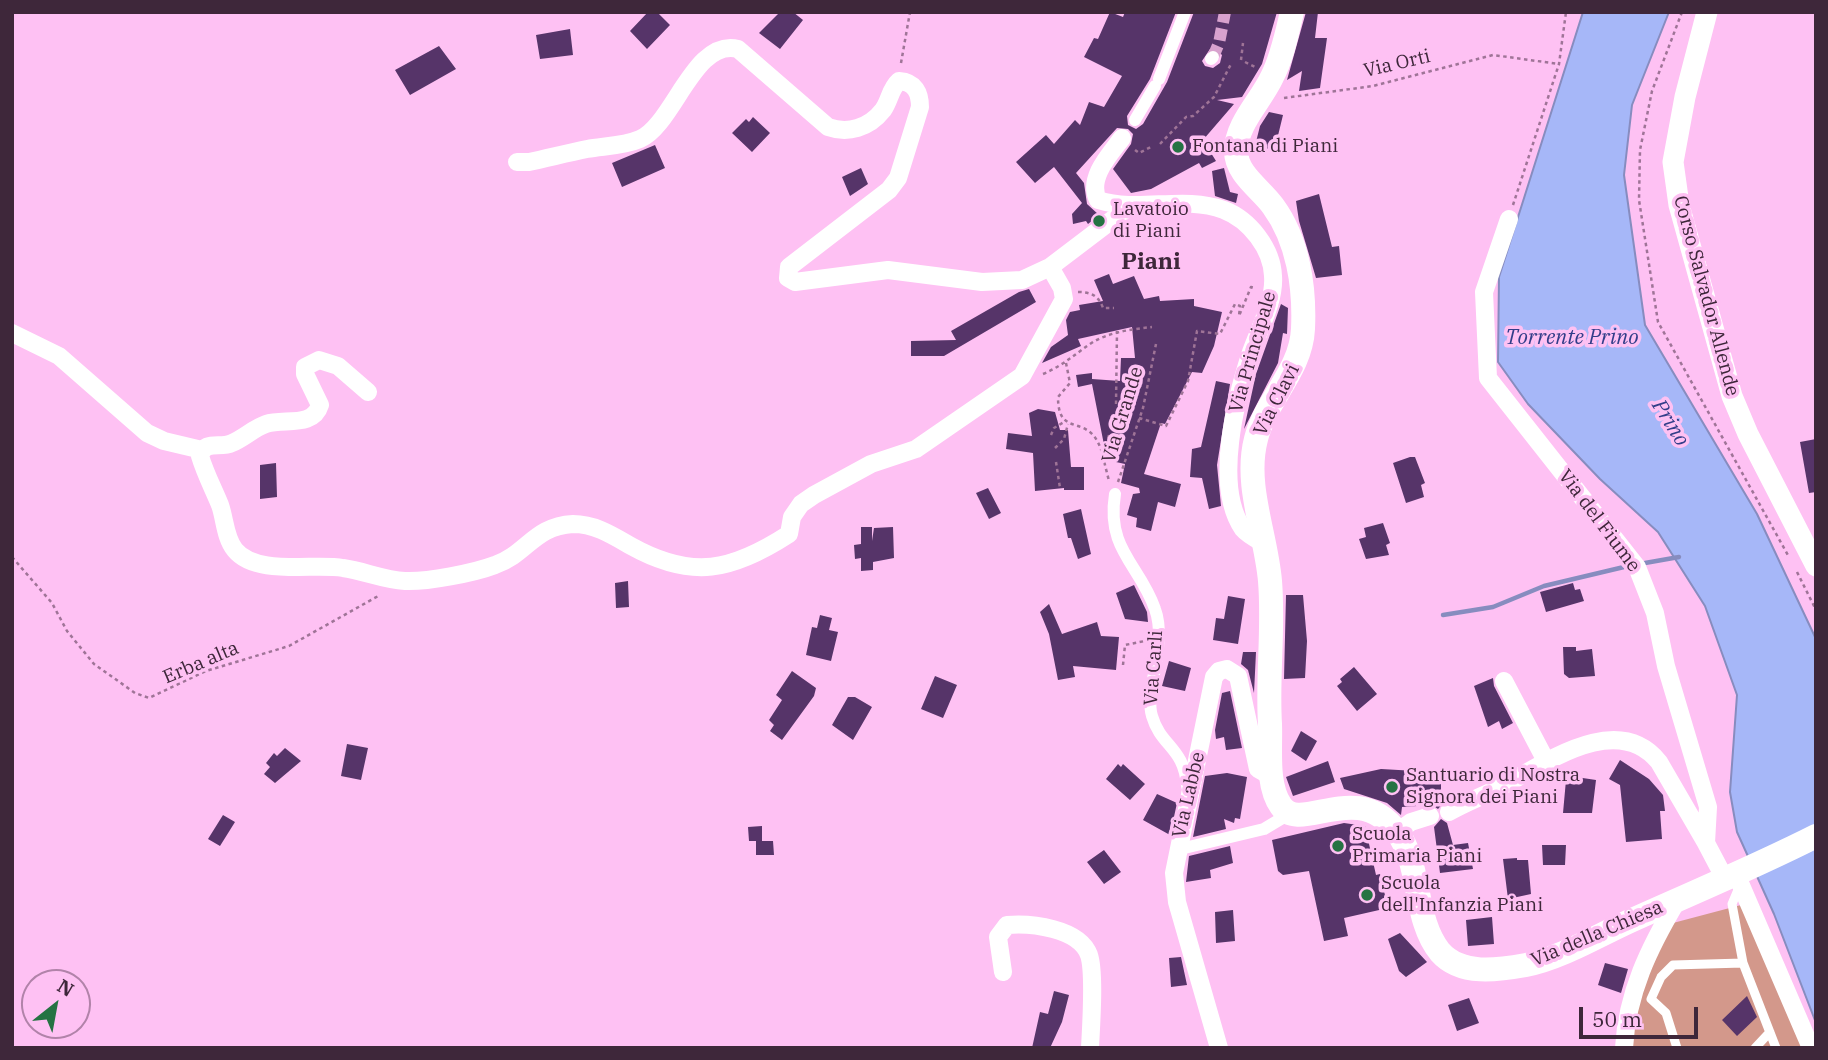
<!DOCTYPE html>
<html>
<head>
<meta charset="utf-8">
<style>
	body { margin:0 }
	#map { position:relative; width:1828px; height:1060px; overflow:hidden; background:#fec1f3; font-family:"IBM Plex Serif",serif }
	canvas { display:block }
	.frame { position:absolute; inset:0; border:14px solid #3e273a; pointer-events:none }
	.north { position:absolute; left:21px; top:969px; width:70px; height:70px; box-sizing:border-box; background:#fec1f3; border:2px solid #b183a9; border-radius:50%; rotate:31deg; font-size:19px; font-weight:700; line-height:28px; text-align:center; color:#3e273a }
	.north::after { content:''; display:block; margin:auto; width:24px; height:32px; background:#257343; clip-path:polygon(50% 0,100% 100%,50% 72%,0 100%) }
	.scale { position:absolute; left:1579px; top:1007px; width:119px; height:32px; box-sizing:border-box; border:4px solid #3e273a; border-top:0; padding-left:9px; font-size:21px; line-height:24px; white-space:nowrap; color:#3e273a; -webkit-text-stroke:5px #fec1f3; paint-order:stroke }
</style>
</head>
<body>
<div id="map">
<canvas width="1828" height="1060"></canvas>
<div class="frame"></div>
<div class="north">N</div>
<div class="scale">50 m</div>
</div>
<script>
const ctx = document.querySelector('canvas').getContext('2d');
ctx.lineJoin = 'round';
function paint(path, color) {
  ctx.fillStyle = color;
  ctx.fill(path, 'evenodd');
}
function strokePath(path, color, width, dash) {
  ctx.strokeStyle = color;
  ctx.lineWidth = width;
  ctx.lineCap = dash ? 'butt' : 'round';
  ctx.setLineDash(dash || []);
  ctx.stroke(path);
}
function write(font, color, halo, rows, align = 'center') {
  ctx.font = font + ' "IBM Plex Serif",serif';
  ctx.lineWidth = 7;
  ctx.setLineDash([]);
  ctx.textBaseline = 'middle';
  ctx.strokeStyle = halo;
  ctx.fillStyle = color;
  for (const [text, x, y, turn = 0] of rows) {
    ctx.save();
    ctx.translate(x, y);
    ctx.rotate((+turn || 0) * Math.PI / 180);
    ctx.textAlign = isNaN(turn) ? turn : align;
    if (halo) ctx.strokeText(text, 0, 0);
    ctx.fillText(text, 0, 0);
    ctx.restore();
  }
}
paint(new Path2D(`
	M1741,905L1802,1048H1629L1635,999L1673,923Z`), '#d3988b');
const water = new Path2D(`
	M1583,12H1669L1632,105L1624,175L1645,325L1757,514L1816,639V1023L1774,914L1737,832L1730,792L1737,695L1705,606L1658,532L1600,479L1528,404L1498,362L1499,277Z`);
paint(water, '#a6b7f8');
strokePath(water, '#878cbf', 2);
strokePath(new Path2D(`
	M1645,563L1679,557
	M1443,615L1493,607L1544,586L1624,567`), '#878cbf', 4.5);
paint(new Path2D(`
	M648,12H657L670,25L647,49L630,31Z
	M780,12H793L803,20L780,49L759,33Z
	M1110,12L1123,17L1125,12H1176L1150,79L1127,116L1128,125L1136,129L1143,124L1167,82L1194,12H1277L1262,64L1242,97L1217,100L1234,104L1203,140L1216,161L1202,168L1199,163L1151,189L1131,193L1113,169L1131,144L1133,134L1128,129L1117,128L1076,173L1084,183L1087,204L1099,215L1088,224L1086,221L1073,224L1072,214L1082,203L1054,167L1035,183L1016,162L1046,135L1054,144L1075,120L1080,125L1089,102L1104,107L1122,76L1084,57L1094,38L1098,39ZM1210,49H1216L1222,55L1220,63L1213,68L1205,66L1202,61Z
	M1306,12H1318L1315,38H1327L1320,88L1299,91L1302,71L1287,80Z
	M570,29L573,55L540,59L536,35Z
	M439,46L456,69L410,95L395,70Z
	M1269,112L1283,115L1274,152L1255,146L1260,126Z
	M753,117L770,133L752,152L732,133L746,119L749,122Z
	M655,145L665,168L622,187L612,163Z
	M861,168L868,184L850,196L842,177Z
	M1224,168L1230,192L1238,194L1236,203L1215,196L1212,171Z
	M1319,194L1332,247L1339,246L1342,275L1316,278L1299,221L1296,201Z
	M1109,274L1113,284L1134,276L1144,299L1159,296L1160,301L1194,299V306L1222,312L1214,346L1202,373L1192,372L1165,424L1161,423L1144,474L1181,484L1175,507L1158,502L1151,531L1136,527L1137,518L1127,515L1133,494L1140,493L1139,488L1121,483L1125,464L1107,460L1092,384L1078,387L1076,375L1092,373V379L1120,381L1121,358H1135L1132,327L1078,339L1081,346L1042,363L1051,347L1068,335L1066,320L1070,312L1080,310L1079,305L1103,301L1094,280Z
	M1029,289L1036,302L944,356H911V341L956,340L951,331L1019,292Z
	M1281,304L1288,308L1287,334L1283,333L1278,363L1244,429L1256,374Z
	M1216,381L1230,384L1217,465L1221,506L1209,509L1202,478L1190,477L1192,449L1201,447Z
	M1038,409L1055,412L1060,430H1068L1071,467H1084V490H1064V488L1035,491L1033,453L1006,449L1008,433L1032,436L1029,413Z
	M1816,439V492L1809,493L1800,442Z
	M1410,457H1415L1425,483L1421,485L1424,497L1406,503L1393,463Z
	M276,463L277,497L260,499V465Z
	M988,488L1001,513L989,519L976,493Z
	M1081,509L1091,554L1078,559L1071,538H1068L1063,514Z
	M1383,523L1390,543L1386,545L1389,555L1366,559L1359,539L1366,537L1364,528Z
	M861,527H872V541L874,528L893,527L894,558L873,562V570L861,571V558L855,559L854,545L861,544Z
	M628,581L629,607L616,608L615,583Z
	M1573,583L1575,590L1580,589L1584,601L1546,612L1540,592Z
	M1134,585L1147,612L1148,622L1125,619L1116,593Z
	M1286,595H1303L1307,641L1305,678L1284,679Z
	M1228,596L1245,599L1238,644L1213,640L1216,618L1224,619Z
	M1049,604L1062,634L1097,622L1101,636L1119,637L1116,670L1073,666L1075,677L1058,680L1049,634L1040,612Z
	M820,615L832,618L829,630L838,632L831,661L806,655L812,627L817,628Z
	M1563,647H1576V651L1592,649L1595,676L1569,678L1564,674Z
	M1243,652H1256L1254,693L1248,670L1241,664Z
	M1169,661L1191,668L1185,691L1162,686Z
	M1354,667L1377,694L1357,711L1337,686L1342,682L1340,679Z
	M792,671L816,688L814,696L782,740L770,731L774,725L769,720L782,700L776,695Z
	M935,676L957,685L943,718L921,709Z
	M1493,678L1494,686L1513,723L1502,729L1499,721L1488,727L1474,686Z
	M1230,691L1242,748L1226,750L1224,737L1216,739L1215,730L1222,693Z
	M848,697H855L872,707L853,740L832,725Z
	M1301,731L1317,741L1306,761L1291,751Z
	M347,744L368,748L361,780L341,776Z
	M285,748L301,761L275,783L264,774L270,767L266,763L274,753L277,756Z
	M1620,760L1649,779L1663,795L1665,811H1660L1662,839L1626,842L1620,785L1609,779Z
	M1328,761L1335,782L1293,796L1286,777Z
	M1118,764L1121,767L1123,764L1145,784L1130,800L1106,779Z
	M1381,769L1416,771L1441,780V802L1445,801L1438,809L1432,805L1402,807L1401,815L1387,803L1344,789L1340,778Z
	M1227,773L1247,777L1240,819L1235,818L1234,823L1224,819L1226,829L1193,837L1205,776Z
	M1576,777L1596,780L1592,813H1563L1566,780Z
	M1157,794L1177,803L1170,835L1143,820Z
	M223,815L235,822L220,846L208,839Z
	M1441,819L1447,823L1453,845L1468,843L1473,869L1440,873L1434,827Z
	M1344,823L1365,826L1376,875L1380,874L1388,908L1344,918L1348,936L1324,941L1309,871L1283,875L1278,871L1272,840Z
	M762,826V841H757H773L774,855H756V841H749L748,827Z
	M1542,845H1566L1565,865H1543Z
	M1230,846L1233,863L1210,870L1211,878L1186,882L1189,856Z
	M1104,850L1121,872L1104,884L1087,862Z
	M1517,858V860H1528L1531,894L1508,899L1503,859Z
	M1233,910L1235,941L1216,943L1215,912Z
	M1492,917L1494,944L1468,946L1466,920Z
	M1400,933L1427,962L1406,977L1399,971L1388,939Z
	M1181,957L1187,985L1171,987L1169,958Z
	M1605,963L1628,969L1621,993L1598,985Z
	M1054,991L1069,995L1062,1022L1050,1048H1032L1040,1012L1048,1014Z
	M1747,996L1757,1017L1737,1036L1722,1020Z
	M1469,998L1479,1023L1457,1031L1448,1005Z`), '#563469');
strokePath(new Path2D(`
	M1213,57L1219,43L1225,12`), '#d8a2ce', 12, [12, 6]);
strokePath(new Path2D(`
	M1682,12L1652,91L1640,150L1639,200L1658,322L1789,557
	M1241,60L1243,43
	M1245,62L1255,67
	M901,63L910,12
	M1284,98L1373,86L1493,55L1559,64
	M1160,144L1186,117L1193,116L1214,97L1231,64
	M1135,150L1139,153L1151,147
	M1513,205L1559,64L1566,12
	M1078,292C1091,292 1099,296 1103,308H1114
	M1066,363L1070,383L1058,397C1058,442 1092,408 1103,457
	M1043,374C1064,365 1075,354 1093,342C1110,332 1133,329 1152,327
	M1116,404L1117,331
	M1139,418L1166,426L1188,381L1197,331L1220,334L1235,304L1240,306L1239,316L1251,287L1255,288
	M1051,435L1054,428L1064,422
	M1109,435L1103,457L1109,481
	M1055,448L1064,439L1068,424
	M1056,462L1060,488
	M1118,482L1143,408L1156,344
	M12,557L52,603L67,631L94,664L135,693L149,698L206,671L289,646L380,595
	M1797,572L1816,610
	M1123,665L1125,645L1145,641`), '#9f7497', 2.5, [3.5, 3.5]);
strokePath(new Path2D(`
	M1740,885L1732,904L1743,963L1776,1048
	M1677,1048L1666,1013L1651,999L1661,977L1673,965L1743,963
	M1755,1048L1770,1032`), '#fff', 9);
strokePath(new Path2D(`
	M1211,59L1213,57
	M1159,79L1185,12
	M1135,120L1155,86
	M1115,494C1106,550 1140,565 1155,609C1168,644 1144,690 1152,716C1161,747 1184,747 1187,786
	M1176,850L1264,829L1289,814`), '#fff', 12);
strokePath(new Path2D(`
	M1122,138C1110,154 1087,178 1098,200C1140,213 1182,195 1224,210C1250,220 1272,249 1273,276C1275,301 1259,329 1251,352C1236,398 1213,486 1243,529C1248,535 1258,540 1265,544
	M517,162H529C548,158 567,153 587,149C604,146 624,146 640,139C674,124 694,38 738,49L828,127C848,134 869,128 883,110C890,100 890,89 899,81C915,82 920,93 920,107L898,178L889,190L789,267L788,278L795,282L888,270L982,282L1022,280L1050,267L1129,207
	M1509,219L1484,292L1488,378L1637,567L1655,613L1666,666L1708,807L1706,843L1726,881
	M12,333L59,356L147,433L164,441L202,450
	M368,392L338,366L319,360L305,367V374L320,405C313,428 284,418 266,424C254,428 244,438 232,443C220,449 205,439 200,456C205,473 213,488 220,505C225,519 225,538 235,550C256,576 314,563 343,568C364,571 384,580 405,581C427,582 474,573 495,565C527,554 534,526 573,524C595,524 612,535 631,546C692,580 732,571 789,534L792,517L801,504L814,495L871,464L916,449L1022,376L1064,299L1062,288L1050,267
	M1504,681L1546,761
	M1449,812C1468,801 1489,794 1508,783C1550,760 1619,712 1659,762L1706,843
	M1397,832L1411,822L1430,816
	M1737,876L1811,1048
	M1003,972L998,937L1007,925C1031,923 1079,928 1089,955C1095,973 1091,1027 1090,1048
	M1219,1048L1177,902L1174,873L1214,677L1219,671L1227,669L1238,676L1258,769L1272,777
	M1624,1048C1627,993 1649,948 1677,901`), '#fff', 18);
strokePath(new Path2D(`
	M1707,12L1685,97L1673,162L1679,205L1732,396L1748,434L1816,566`), '#fff', 21);
strokePath(new Path2D(`
	M1292,12C1287,33 1282,58 1272,77C1261,101 1236,124 1236,151C1236,174 1261,189 1273,206C1298,240 1305,287 1303,329C1301,371 1266,399 1256,439C1244,485 1266,534 1270,581C1274,628 1267,677 1270,724C1271,749 1266,785 1281,806C1301,835 1356,778 1397,832C1422,865 1413,919 1440,952C1461,976 1498,970 1526,965C1561,958 1597,936 1630,921C1692,893 1755,867 1816,836`), '#fff', 24);
for (const [x, y, r, color] of [
	[1178,147,7,"#257343"],
	[1099,221,7,"#257343"],
	[1392,787,7,"#257343"],
	[1338,846,7,"#257343"],
	[1367,895,7,"#257343"]
]) {
  const dot = new Path2D();
  dot.arc(x, y, r, 0, 2 * Math.PI);
  ctx.fillStyle = color;
  ctx.fill(dot);
  strokePath(dot, '#fec1f3', 2.5);
}
write('19px', '#3e273a', '#fec1f3', [
	["Via Orti",1397,64,-13],
	["Corso Salvador Allende",1706,296,75],
	["Via Principale",1253,352,-74],
	["Via Clavi",1277,400,-63],
	["Via Grande",1123,415,-73],
	["Via del Fiume",1599,521,53],
	["Erba alta",201,663,-23],
	["Via Carli",1154,668,-86],
	["Via Labbe",1189,795,-77],
	["Via della Chiesa",1597,934,-23]
]);
write('19px', '#3e273a', '#fec1f3', [
	["Fontana di Piani",1192,147],
	["Lavatoio",1113,210],
	["di Piani",1113,232],
	["Santuario di Nostra",1406,776],
	["Signora dei Piani",1406,798],
	["Scuola",1352,835],
	["Primaria Piani",1352,857],
	["Scuola",1381,884],
	["dell'Infanzia Piani",1381,906]
], 'left');
write('italic 21px', '#323e89', '#fec1f3', [
	["Torrente Prino",1572,338],
	["Prino",1670,423,58]
]);
write('bold 23px', '#3e273a', '#fec1f3', [
	["Piani",1151,262]
]);
</script>
</body>
</html>
